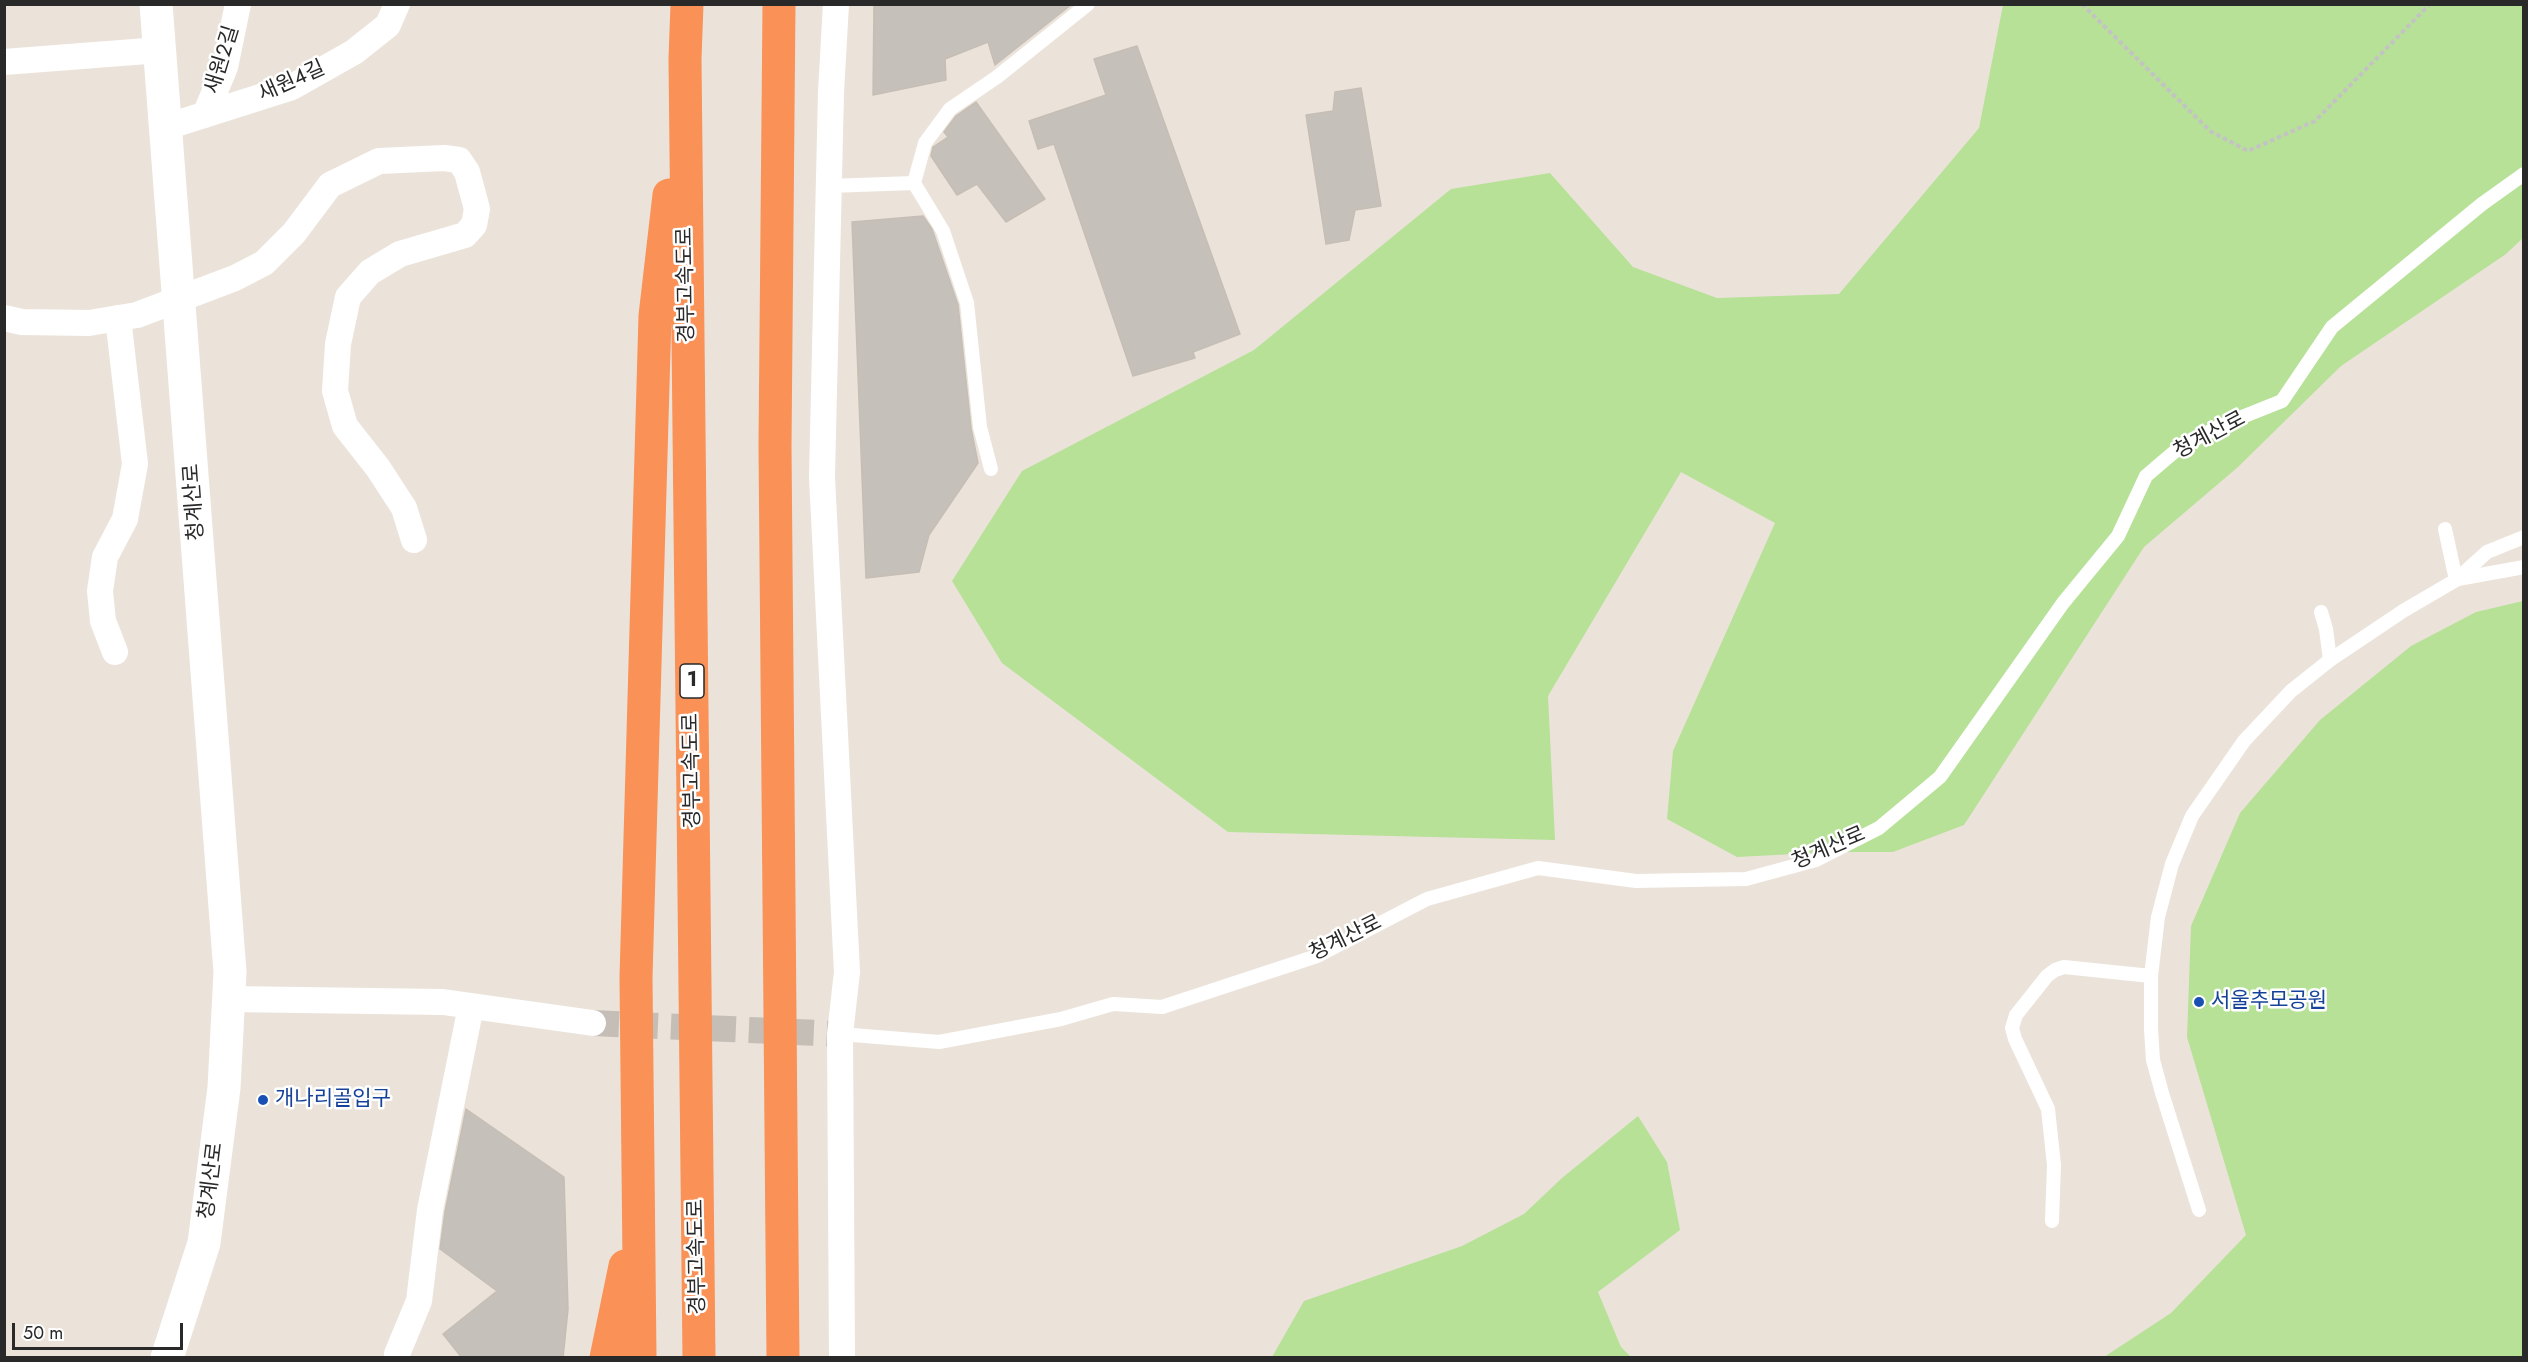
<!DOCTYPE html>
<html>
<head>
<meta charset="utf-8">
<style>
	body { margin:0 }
	#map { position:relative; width:2528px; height:1362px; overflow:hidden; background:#ebe3da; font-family:Jost,sans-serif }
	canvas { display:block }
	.frame { position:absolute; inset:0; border:6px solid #292929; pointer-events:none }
	.scale { position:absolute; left:12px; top:1323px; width:171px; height:27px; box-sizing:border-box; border:3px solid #292929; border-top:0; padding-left:8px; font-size:18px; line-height:21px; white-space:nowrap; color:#292929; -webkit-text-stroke:4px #fff; paint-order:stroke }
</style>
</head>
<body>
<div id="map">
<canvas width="2528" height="1362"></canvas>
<div class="frame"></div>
<div class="scale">50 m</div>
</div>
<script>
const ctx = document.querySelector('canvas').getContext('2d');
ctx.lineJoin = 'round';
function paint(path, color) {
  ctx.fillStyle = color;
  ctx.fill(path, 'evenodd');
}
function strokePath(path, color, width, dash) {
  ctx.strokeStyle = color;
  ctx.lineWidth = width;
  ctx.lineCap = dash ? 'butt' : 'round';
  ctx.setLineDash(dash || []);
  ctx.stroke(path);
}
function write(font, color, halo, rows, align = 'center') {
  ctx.font = font + ' Jost,"Noto Sans KR",sans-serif';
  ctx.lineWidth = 5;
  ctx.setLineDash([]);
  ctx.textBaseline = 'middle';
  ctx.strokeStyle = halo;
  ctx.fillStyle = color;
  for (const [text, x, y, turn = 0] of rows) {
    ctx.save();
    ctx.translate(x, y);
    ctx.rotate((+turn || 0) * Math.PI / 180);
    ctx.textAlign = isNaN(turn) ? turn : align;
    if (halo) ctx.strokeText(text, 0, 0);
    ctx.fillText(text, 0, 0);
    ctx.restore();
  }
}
paint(new Path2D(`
	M2003,5H2523V238L2506,254L2341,366L2238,467L2144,547L1964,825L1893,852H1833L1737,857L1667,819L1673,751L1775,523L1681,472L1548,696L1555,840L1228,832L1002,663L952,581L1022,471L1254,350L1451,189L1550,173L1633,267L1717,298L1839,294L1979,128Z
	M2523,601V1357H2104L2171,1313L2246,1235L2187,1037L2191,926L2240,813L2320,720L2411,646L2476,612Z
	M1638,1116L1667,1162L1680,1230L1598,1292L1621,1347L1631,1357H1272L1304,1301L1462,1246L1524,1214L1562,1178Z`), '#b6e197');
const building = new Path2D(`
	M874,4H1072L995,65L988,42L945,59L946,80L873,95Z
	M1137,46L1240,334L1193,352L1195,358L1133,376L1054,144L1038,149L1029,121L1106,95L1094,59Z
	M1361,88L1381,206L1355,210L1349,240L1326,244L1306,115L1333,111L1335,92Z
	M976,102L1045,199L1006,222L977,184L957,195L931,156L933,147L948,137L944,132L956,116Z
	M923,216L932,229L958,305L971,428L978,463L929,535L919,572L866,578L852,222Z
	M466,1109L564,1177L568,1309L563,1358H462L443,1334L497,1291L440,1249L445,1212Z`);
paint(building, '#c6c0ba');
strokePath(building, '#c6beb4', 1.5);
strokePath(new Path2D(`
	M593,1023L840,1034`), '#c4beb7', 26, [26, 13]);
strokePath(new Path2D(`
	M2082,4L2210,131L2248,151L2315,121L2430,4`), '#c3c3c3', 4, [4.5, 3]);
strokePath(new Path2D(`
	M914,183L943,231L967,303L980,427L991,469
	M829,186L914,183L925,143L950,109L997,77L1088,4
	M2445,529L2456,580
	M2458,579L2524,567
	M2321,612L2326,629L2330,660
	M840,1034L939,1042L1061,1019L1113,1004L1162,1007L1317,956L1427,899L1538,868L1636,881L1746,879L1816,860L1879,828L1940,777L2063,603L2118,536L2146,476L2180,447L2222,425L2282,401L2332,327L2482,204L2524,174
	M2199,1210L2162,1093L2153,1060L2151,1029V976L2158,917L2172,864L2192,816L2244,741L2291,691L2330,660L2403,611L2456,580L2487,552L2524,537
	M2052,1221L2054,1165L2048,1109L2015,1039L2012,1028L2016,1015L2047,976L2055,970L2064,967L2151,976`), '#fff', 14);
strokePath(new Path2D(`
	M836,4L831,92L822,477L847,972L840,1034L842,1358
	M4,62L160,50
	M205,115L225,67L238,4
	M166,127L292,87L354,52L388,25L397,4
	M4,318L22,322L89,323L137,315L235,278L264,263L294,233L330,185L379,161L444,158L459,160L467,172L477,209L474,225L465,235L400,254L370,272L348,297L338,344L335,391L345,426L378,468L404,508L414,540
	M115,652L103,621L100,591L105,557L125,519L135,464L118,318
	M229,999L443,1002L593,1023
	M397,1354L419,1301L430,1210L471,1006`), '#fff', 26);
strokePath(new Path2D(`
	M156,4L230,972L224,1088L204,1243L167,1358`), '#fff', 33);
strokePath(new Path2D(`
	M687,4L685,59L699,1358
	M779,4L775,446L783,1358
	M606,1358L625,1266
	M640,1358L636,977L655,316L669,195`), '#fa9156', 33);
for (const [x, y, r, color] of [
	[2199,1002,6,"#1a4fb4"],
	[263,1100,6,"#1a4fb4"]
]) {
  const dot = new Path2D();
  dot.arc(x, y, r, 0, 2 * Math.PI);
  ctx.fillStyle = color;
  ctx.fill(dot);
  strokePath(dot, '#fff', 2);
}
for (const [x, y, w] of [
	[692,681,24]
]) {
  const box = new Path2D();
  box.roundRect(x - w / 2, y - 17, w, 34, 4.5);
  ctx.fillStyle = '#fff';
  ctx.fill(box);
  strokePath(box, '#292929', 1.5);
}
write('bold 20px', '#292929', null, [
	["1",692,681]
]);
write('21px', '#292929', '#fff', [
	["새원2길",223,60,-73],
	["새원4길",292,82,-24],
	["경부고속도로",687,285,-91],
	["청계산로",2210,436,-28],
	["청계산로",195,502,-94],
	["경부고속도로",693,771,-91],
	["청계산로",1829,849,-23],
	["청계산로",1346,939,-26],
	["청계산로",212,1181,-83],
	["경부고속도로",698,1257,-91]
]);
write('21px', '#164399', '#fff', [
	["서울추모공원",2211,1002],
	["개나리골입구",275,1100]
], 'left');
</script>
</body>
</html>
